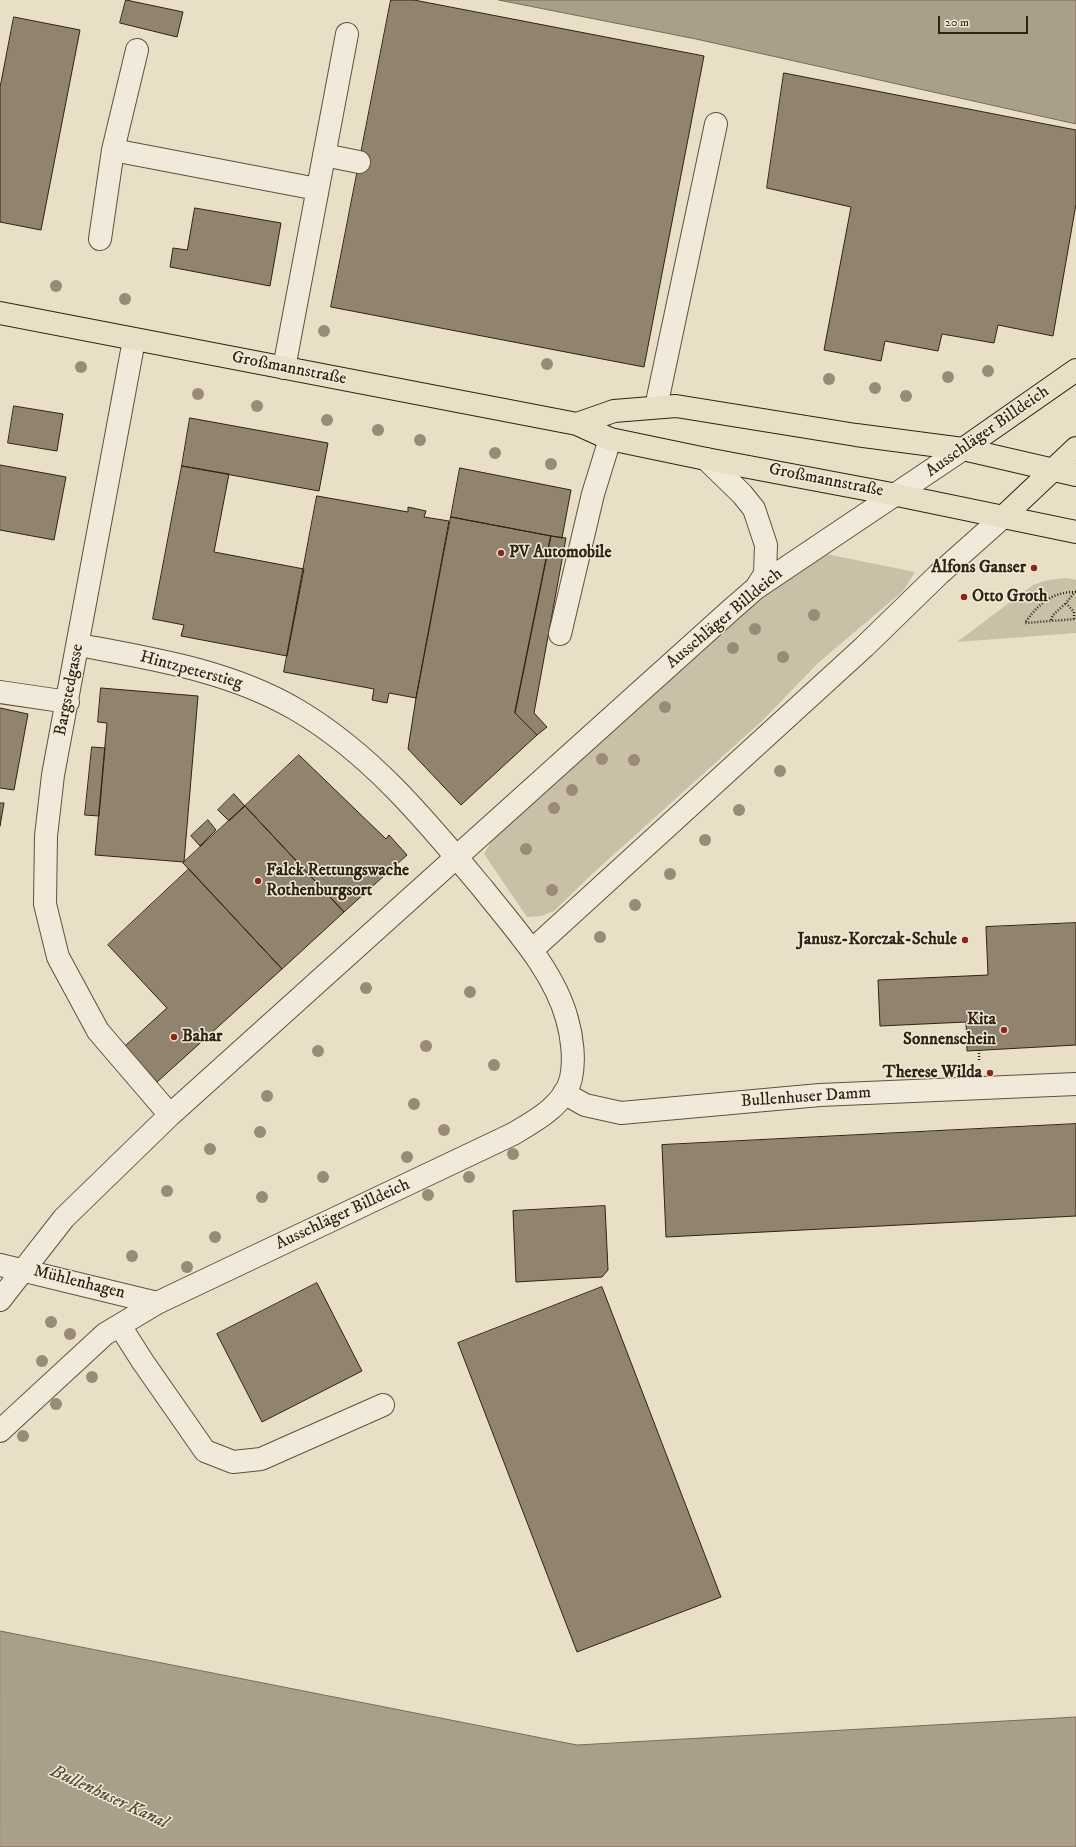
<!DOCTYPE html>
<html>
<head>
<meta charset="utf-8">
<style>
	body { margin:0 }
	#map { position:relative; width:1076px; height:1847px; overflow:hidden; background:#e9dfc6; font-family:"IM FELL DW Pica",serif }
	canvas { display:block }
	.scale { position:absolute; left:938px; top:16px; width:90px; height:18px; box-sizing:border-box; border:2px solid #312211; border-top:0; padding-left:5px; font-size:12px; line-height:14px; white-space:nowrap; color:#312211; -webkit-text-stroke:3px #f1eada; paint-order:stroke }
</style>
</head>
<body>
<div id="map">
<canvas width="1076" height="1847"></canvas>
<div class="scale">20 m</div>
</div>
<script>
const ctx = document.querySelector('canvas').getContext('2d');
ctx.lineJoin = 'round';
function paint(path, color) {
  ctx.fillStyle = color;
  ctx.fill(path, 'evenodd');
}
function strokePath(path, color, width, dash) {
  ctx.strokeStyle = color;
  ctx.lineWidth = width;
  ctx.lineCap = dash ? 'butt' : 'round';
  ctx.setLineDash(dash || []);
  ctx.stroke(path);
}
function write(font, color, halo, rows, align = 'center') {
  ctx.font = font + ' "IM FELL DW Pica",serif';
  ctx.lineWidth = 3;
  ctx.setLineDash([]);
  ctx.textBaseline = 'middle';
  ctx.strokeStyle = halo;
  ctx.fillStyle = color;
  for (const [text, x, y, turn = 0] of rows) {
    ctx.save();
    ctx.translate(x, y);
    ctx.rotate((+turn || 0) * Math.PI / 180);
    ctx.textAlign = isNaN(turn) ? turn : align;
    if (halo) ctx.strokeText(text, 0, 0);
    ctx.fillText(text, 0, 0);
    ctx.restore();
  }
}
paint(new Path2D(`
	M826,554L915,572L903,591L818,663L763,720L591,875L554,911L541,916L527,917L484,854L495,835L752,603Z
	M1067,578L1076,580V633L957,642L1033,585L1048,580Z`), '#cabfa7');
const water = new Path2D(`
	M499,0H1076V124L696,39Z
	M0,1631L577,1745L1076,1717V1847H0Z`);
paint(water, '#aa9f88');
strokePath(water, '#7a6d58', 1);
const building = new Path2D(`
	M126,0L183,12L177,37L120,23Z
	M391,0H414L704,56L644,367L331,307Z
	M14,17L80,30L41,230L0,222V88Z
	M784,73L1076,130V204L1053,336L998,325L994,343L942,334L938,351L885,341L881,361L824,350L851,207L767,188Z
	M195,208L281,223L270,286L170,267L173,248L187,250Z
	M14,406L63,414L57,451L8,443Z
	M190,418L328,443L319,491L182,466Z
	M0,465L66,477L54,540L0,530Z
	M182,466L229,474L214,552L304,569L287,656L181,636L184,625L153,619Z
	M460,468L571,490L562,538L451,517Z
	M317,496L408,512V507L426,511L424,517L449,521L416,698L389,693L387,703L372,700L374,689L284,672Z
	M451,517L551,536L515,713L537,735L461,805L408,749L416,698Z
	M551,536L566,538L534,713L547,727L537,735L515,713Z
	M101,688L198,696L184,862L95,855L107,723L98,722Z
	M0,708L28,714L14,790L0,788Z
	M92,747L105,748L99,816L85,815Z
	M299,755L386,839L389,835L407,855L344,912L245,806Z
	M234,794L245,806L229,821L218,810Z
	M0,803H4L0,826Z
	M245,806L344,912L282,969L183,863Z
	M208,820L216,830L200,846L191,836Z
	M189,869L282,969L157,1082L125,1046L167,1008L108,945Z
	M1076,923V1045L967,1051L966,1022L880,1026L878,980L988,975L986,927Z
	M1076,1124V1216L666,1237L662,1145Z
	M605,1206L608,1270L602,1277L516,1282L513,1211Z
	M317,1283L362,1371L262,1422L217,1334Z
	M602,1287L721,1597L577,1652L458,1343Z`);
paint(building, '#91846f');
strokePath(building, '#312211', 1);
const minor = new Path2D(`
	M113,150L137,50
	M324,155L359,162
	M100,239L113,150L317,189
	M134,340L53,775L46,836L45,904L58,957L98,1031L170,1115
	M284,368L347,34
	M656,407L716,124
	M706,459L742,494L754,509L766,545L765,574L756,588
	M560,634L593,494L610,439
	M0,692L68,702
	M532,950L864,647L939,574L1003,517
	M564,1093L585,1105L621,1113L820,1095L1076,1084
	M0,1265L157,1303
	M0,1300L64,1218L170,1115L733,608L756,588L963,449
	M120,1326L143,1362L205,1451L233,1462L261,1459L383,1405
	M0,1431L105,1334L157,1303L513,1134C535,1121 565,1105 571,1078C575,1060 572,1036 567,1019C554,971 514,928 484,890C429,824 372,754 297,710C231,671 154,659 79,645`);
const major = new Path2D(`
	M0,313L577,424L610,439L706,459L897,495L1076,532
	M577,424L614,411L676,406L856,435L963,449L1076,475
	M963,449L1076,370
	M1003,517L1076,448`);
strokePath(minor, '#5f513e', 24);
strokePath(major, '#312211', 24);
strokePath(new Path2D(`
	M1076,592C1053,591 1037,605 1025,623L1076,619
	M1074,619V612L1066,603L1075,592
	M1051,620L1053,615L1066,603
	M979,1050V1062`), '#312211', 2.5, [1, 2]);
strokePath(minor, '#f1eada', 22);
strokePath(major, '#e9dfc6', 22);
ctx.fillStyle = '#998c77';
for (const [x, y] of [
	[56,286],
	[125,299],
	[324,331],
	[547,364],
	[81,367],
	[988,371],
	[948,377],
	[829,379],
	[875,388],
	[198,394],
	[906,396],
	[257,406],
	[327,420],
	[378,430],
	[420,440],
	[495,453],
	[551,464],
	[814,615],
	[755,629],
	[733,648],
	[783,657],
	[665,707],
	[602,759],
	[634,760],
	[780,771],
	[572,790],
	[554,808],
	[739,810],
	[705,840],
	[526,849],
	[670,874],
	[552,890],
	[635,905],
	[600,937],
	[366,988],
	[470,992],
	[426,1046],
	[318,1051],
	[494,1065],
	[267,1096],
	[414,1104],
	[444,1130],
	[260,1132],
	[210,1149],
	[513,1154],
	[407,1157],
	[323,1177],
	[469,1177],
	[167,1191],
	[428,1195],
	[262,1197],
	[215,1237],
	[132,1256],
	[187,1267],
	[51,1322],
	[70,1334],
	[42,1361],
	[92,1377],
	[56,1404],
	[23,1436]
]) {
  ctx.beginPath();
  ctx.arc(x, y, 6, 0, 2 * Math.PI);
  ctx.fill();
}
for (const [x, y, r, color] of [
	[501,553,4,"#8f2418"],
	[1034,568,4,"#8f2418"],
	[964,597,4,"#8f2418"],
	[258,881,4,"#8f2418"],
	[965,940,4,"#8f2418"],
	[1004,1030,4,"#8f2418"],
	[174,1037,4,"#8f2418"],
	[990,1073,4,"#8f2418"]
]) {
  const dot = new Path2D();
  dot.arc(x, y, r, 0, 2 * Math.PI);
  ctx.fillStyle = color;
  ctx.fill(dot);
  strokePath(dot, '#f1eada', 1.5);
}
write('17px', '#312211', '#f1eada', [
	["Großmannstraße",289,369,11],
	["Ausschläger Billdeich",988,432,-35],
	["Großmannstraße",826,481,11],
	["Ausschläger Billdeich",725,619,-40],
	["Hintzpeterstieg",191,671,15],
	["Bargstedgasse",70,690,-79],
	["Bullenhuser Damm",806,1098,-4],
	["Ausschläger Billdeich",343,1215,-25],
	["Mühlenhagen",79,1283,14]
]);
write('bold 17px', '#312211', '#f1eada', [
	["PV Automobile",509,553],
	["Alfons Ganser",1026,568,"right"],
	["Otto Groth",972,597],
	["Falck Rettungswache",266,871],
	["Rothenburgsort",266,891],
	["Janusz-Korczak-Schule",957,940,"right"],
	["Kita",996,1020,"right"],
	["Sonnenschein",996,1040,"right"],
	["Bahar",182,1037],
	["Therese Wilda",982,1073,"right"]
], 'left');
write('italic 18px', '#5b4e3b', '#f1eada', [
	["Bullenhuser Kanal",109,1798,25]
]);
</script>
</body>
</html>
